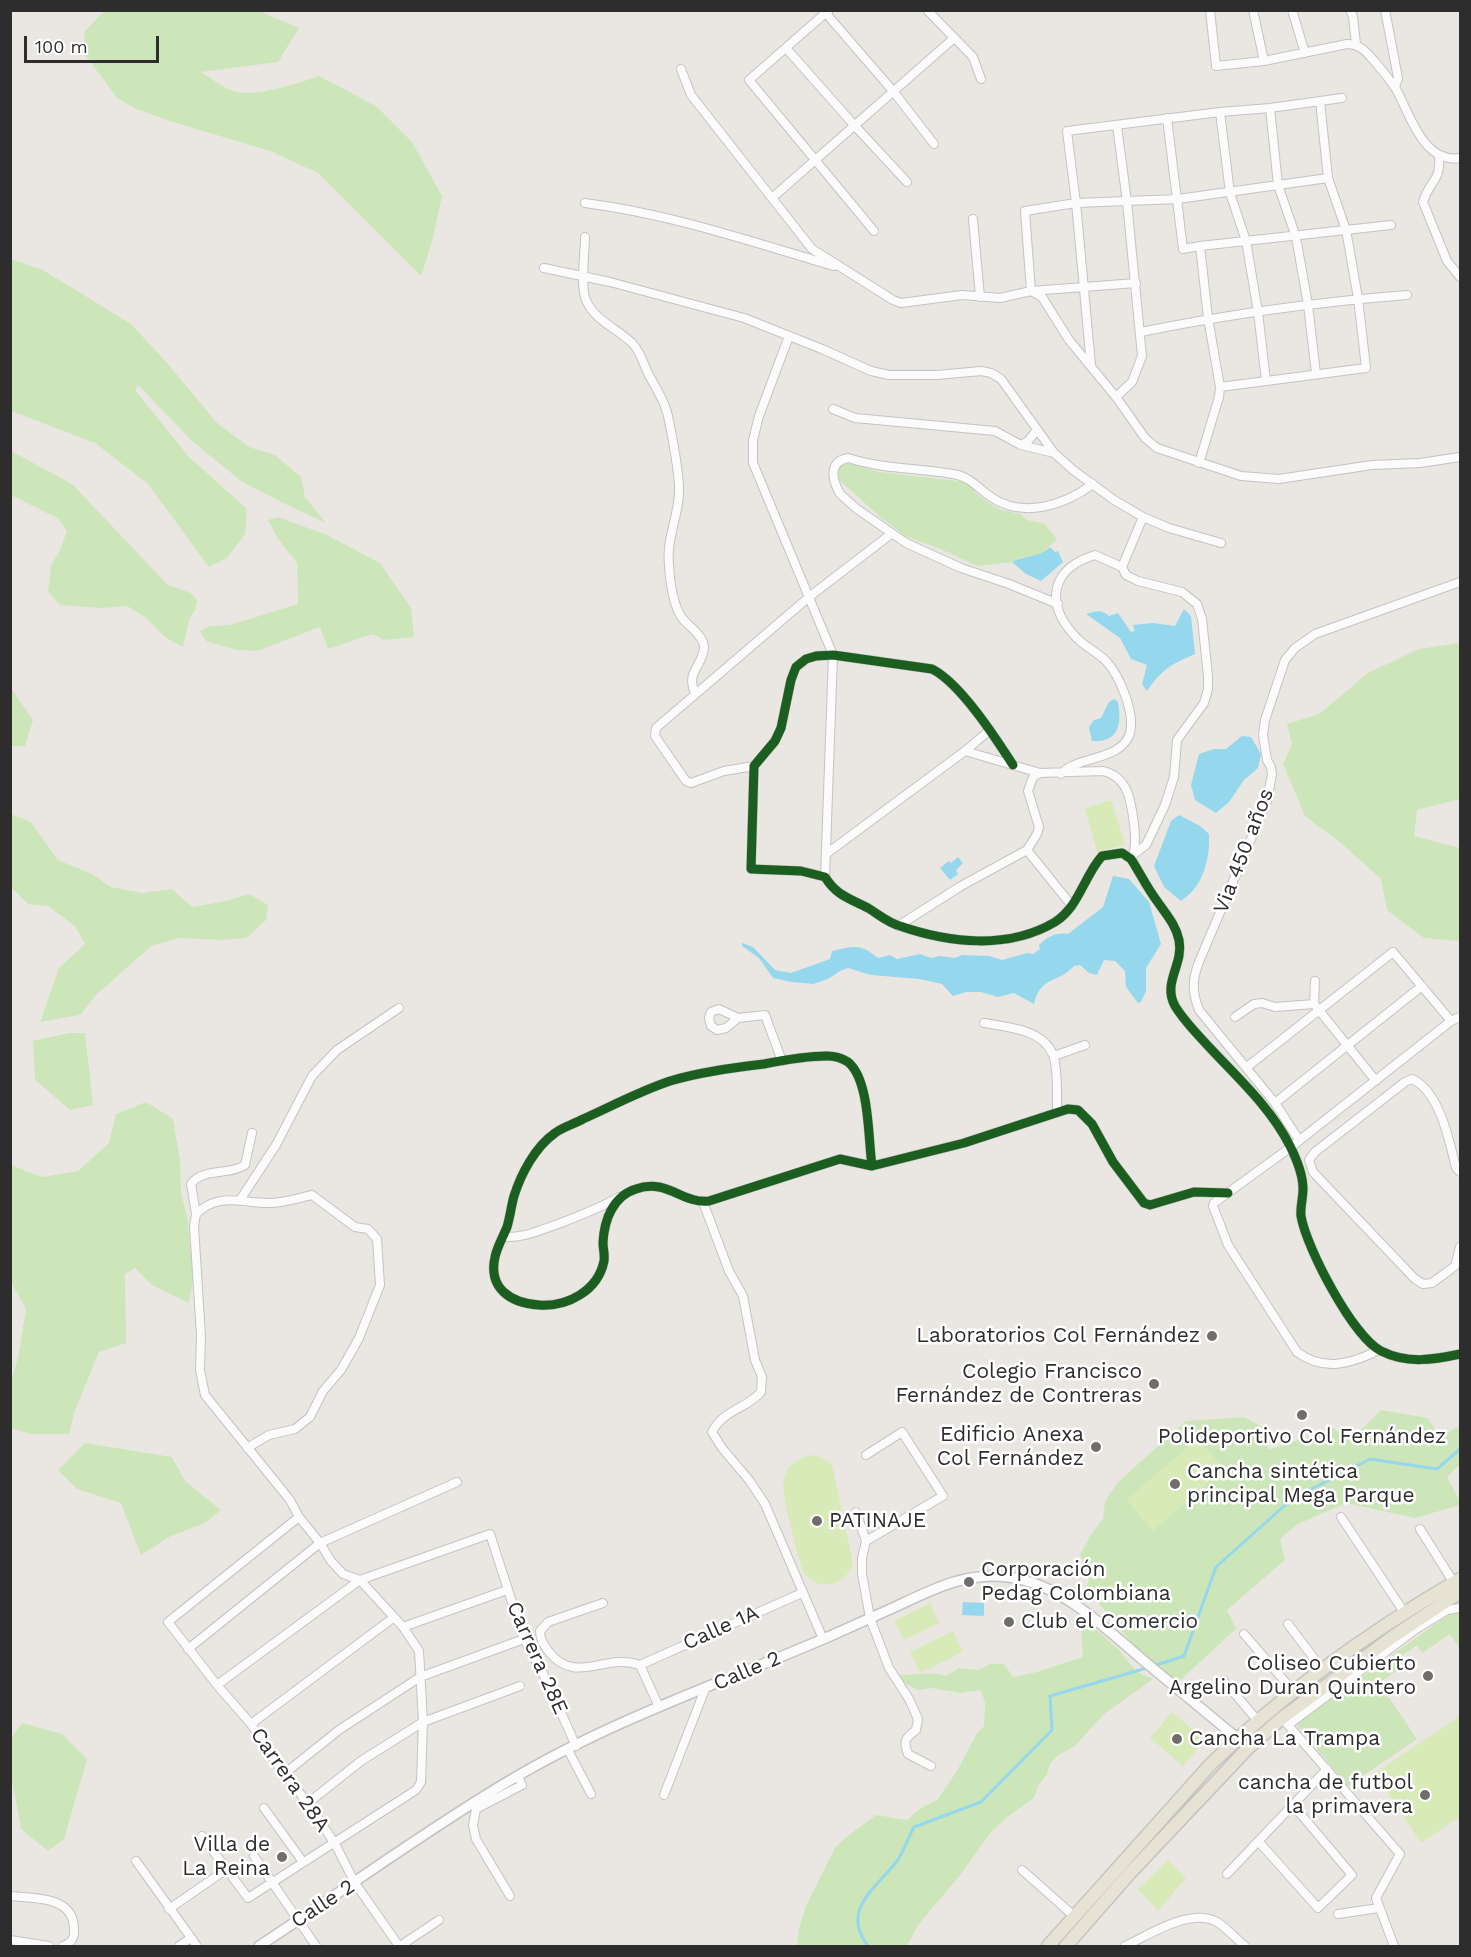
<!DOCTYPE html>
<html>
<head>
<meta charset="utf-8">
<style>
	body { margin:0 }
	#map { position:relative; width:1471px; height:1957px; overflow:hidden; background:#eae7e2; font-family:"Work Sans",sans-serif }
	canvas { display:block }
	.frame { position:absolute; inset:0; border:12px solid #2d2d2d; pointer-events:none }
	.scale { position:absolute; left:24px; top:36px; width:135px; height:27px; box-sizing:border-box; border:3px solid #2d2d2d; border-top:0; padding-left:8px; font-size:18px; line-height:21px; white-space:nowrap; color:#2d2d2d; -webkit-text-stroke:4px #fff; paint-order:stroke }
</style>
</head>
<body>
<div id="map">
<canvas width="1471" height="1957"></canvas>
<div class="frame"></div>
<div class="scale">100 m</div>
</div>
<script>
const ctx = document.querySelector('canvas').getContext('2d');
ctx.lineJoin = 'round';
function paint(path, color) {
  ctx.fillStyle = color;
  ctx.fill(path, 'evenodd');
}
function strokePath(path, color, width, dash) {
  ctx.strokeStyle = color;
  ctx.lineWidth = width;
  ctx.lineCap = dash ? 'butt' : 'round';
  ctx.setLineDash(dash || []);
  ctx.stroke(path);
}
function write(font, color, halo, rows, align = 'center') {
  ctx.font = font + ' "Work Sans",sans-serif';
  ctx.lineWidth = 5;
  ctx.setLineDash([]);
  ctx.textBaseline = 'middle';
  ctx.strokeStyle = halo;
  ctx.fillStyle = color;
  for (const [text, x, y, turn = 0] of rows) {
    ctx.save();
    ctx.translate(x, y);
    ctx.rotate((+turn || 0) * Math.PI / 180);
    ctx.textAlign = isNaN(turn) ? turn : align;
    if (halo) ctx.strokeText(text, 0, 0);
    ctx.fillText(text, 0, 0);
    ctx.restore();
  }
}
paint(new Path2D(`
	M105,10L259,11L299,28L278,62L201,72C211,78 223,88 234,91C254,98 299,83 319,76L376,106L412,142L442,196L432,242L421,276L318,173L270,151L173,122L136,109L117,98L83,52L85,31Z
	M11,259L43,270L131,324L168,364L217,423L249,447L275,455L301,477L305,497L326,523L283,503L241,481L193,442L138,385L135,390L189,457L247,509L245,534L227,558L209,567L148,484L95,443L11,411Z
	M11,451L72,484L168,585L191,593L197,601L195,610L189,620L183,647L165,637L145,617L127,606L102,608L60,605L48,592L51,566L60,550L67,531L59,519L11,495Z
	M844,464H853L880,472L966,482L979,496L998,509L1020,514L1027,520L1045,524L1057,539L1040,555L1019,558L1012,562L978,566L938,548L907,537L884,520L839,480L838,469Z
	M278,517L327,535L380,563L411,608L414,637L384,640L372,634L328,649L320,627L257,651L237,650L206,641L200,631L210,626L230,625L298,604L297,563L278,539L268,520Z
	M1460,643V799L1417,810L1414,836L1460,848V941L1424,938L1387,910L1381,879L1342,844L1305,816L1283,764L1292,744L1287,724L1319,714L1368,673L1419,649Z
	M11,688L33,720L25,746H11Z
	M11,814L31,822L58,860L92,874L111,887L143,893L172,889L192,907L226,901L249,894L268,905L266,920L246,938L223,940L180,938L151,946L95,996L80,1015L40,1022L59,968L85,944L75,926L48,906L28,904L11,887Z
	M69,1033H85L93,1105L70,1110L35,1080L33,1041Z
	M146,1102L173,1119L180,1160L181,1193L188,1221L193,1280L189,1303L152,1285L135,1268L125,1274L126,1343L99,1352L74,1413L69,1434H31L11,1428V1381L18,1358L26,1309L11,1282V1165L42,1177L78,1171L109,1143L116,1114Z
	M1381,1410L1428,1418L1439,1437L1460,1426V1464L1447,1477L1460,1501V1505L1415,1518L1346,1503L1298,1524L1280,1539L1285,1560L1227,1610L1236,1629L1178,1682L1139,1652L1086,1588L1089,1581L1080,1554L1091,1535L1103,1519L1105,1501L1118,1482L1186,1421L1244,1417L1267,1430L1268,1450L1333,1428L1350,1441Z
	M85,1443L172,1457L185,1481L221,1510L205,1523L171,1536L141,1555L121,1503L77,1489L58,1470Z
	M1452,1612H1460V1649L1450,1634L1422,1653L1417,1645L1400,1657L1405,1665L1379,1683L1417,1739L1348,1786L1296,1724Z
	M1081,1629H1095L1118,1649L1137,1672L1153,1679L1104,1714L1075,1746L1060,1754L1050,1763L1047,1774L1038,1786L1034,1798L1010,1815L990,1833L961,1874L918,1925L907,1946H797L799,1928L806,1906L835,1848L845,1838L876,1815L907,1820L921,1808L937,1800L957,1771L977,1733L984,1726L985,1703L981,1690L960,1693L932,1688L918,1690L901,1681L899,1675C915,1675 931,1671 946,1676L959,1668L978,1670L991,1664H1004L1013,1677L1037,1672L1083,1657Z
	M22,1723L62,1734L87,1759L64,1839L48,1851L21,1829L11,1775L10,1740Z`), '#cce6ba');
paint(new Path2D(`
	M1111,800L1125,844L1097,852L1085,808Z
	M1198,1438L1224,1469L1153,1531L1126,1500Z
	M812,1455L821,1457L832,1465L853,1563C845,1588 815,1593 802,1569C797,1553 793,1536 789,1519C782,1489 775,1464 812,1455Z
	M930,1603L939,1623L904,1640L894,1621Z
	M953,1631L963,1652L920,1673L910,1652Z
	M1172,1712L1205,1740L1183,1766L1150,1738Z
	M1460,1716V1817L1421,1843L1375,1773Z
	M1168,1860L1186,1878L1158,1911L1138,1889Z`), '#d7eab8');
paint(new Path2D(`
	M1050,547L1055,552L1058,551L1063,562L1041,581L1026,574L1012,562C1025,555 1039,558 1050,547Z
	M1184,609L1191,616L1195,654C1172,664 1162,669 1147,691L1142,684L1147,665L1131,659L1120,638L1086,614C1096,611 1101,609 1109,616L1118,613L1131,632L1135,631L1133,625L1153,623L1175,626Z
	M1114,699L1118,702C1122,724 1119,743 1092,741L1089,727L1094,720L1101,718L1109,702Z
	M1242,736L1251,737L1261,754L1258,768L1244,780L1229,802L1216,813L1195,800L1191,785L1199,754L1214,749H1226Z
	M1179,815L1200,826L1209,834C1210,859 1204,886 1181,901L1164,887L1154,866L1171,821Z
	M958,857L963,863L956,870L958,874L950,880L940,868L949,861L951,863Z
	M1113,876L1129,879L1149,902L1161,944L1146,968V991L1141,1002L1138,1003L1126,987L1125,971L1115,961L1104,960L1097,975L1089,973L1080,965L1074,966C1058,984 1041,975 1034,1004L1014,993L998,997L981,992H966L953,996L942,984L919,979L871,975L848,968L840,971L828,979L813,984L792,982L773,978L759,958L742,946V943L753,947L775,970L791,973L830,959L832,951C854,946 860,943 878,958L890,955L897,959L920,954L931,958L940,956L955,958L962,955L989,956L1002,960L1027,953L1033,954L1040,949L1039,945C1047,937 1056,932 1068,934L1103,907Z
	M963,1602L984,1603V1616L962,1615Z`), '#95d7ed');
strokePath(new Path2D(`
	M1153,1666L1184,1656L1216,1567L1292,1499L1370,1459L1437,1469L1460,1449
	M868,1946C840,1909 876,1889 897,1861C904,1851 908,1838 914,1827L981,1802L1052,1730L1050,1696L1147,1668`), '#95d7ed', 3);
const minor = new Path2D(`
	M823,10L893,91L934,144
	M829,10L749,80L874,231
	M927,10L973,57L981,79
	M1210,10L1216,66L1264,61L1347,44C1361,44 1367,53 1376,63C1383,71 1390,80 1396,89C1410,114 1423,164 1460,158
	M1253,10L1264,61
	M1292,10L1305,53
	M1350,10L1353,17L1356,44
	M1385,10L1398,78L1395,87
	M786,48L854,125L907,182
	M681,69L691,95L812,249L893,300L901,303L962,295L1000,298L1031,291L1042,297L1069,340L1116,397L1145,438L1157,448L1241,476L1279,479L1372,465L1420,463L1460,457
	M1270,108L1278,185L1296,237L1308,305L1316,374
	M1220,112L1230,193L1246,241L1258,312L1266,381
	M1167,118L1183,249L1200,246L1208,318L1220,387L1219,397L1199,463
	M1439,155C1441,183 1430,179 1423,202L1447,261L1460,277
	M772,198L953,39
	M585,203C671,214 752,242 834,266
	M973,219L980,297
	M585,237C585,252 580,287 586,300C594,320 618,329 632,343C641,352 643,364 649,375C656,389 665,401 668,416C672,436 680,474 679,493C678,518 666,540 669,565C670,581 673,605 682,618C688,626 703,635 704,646C704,666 685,671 695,693
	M1200,246L1391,225
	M544,268L610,282L744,318L822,349L871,371L889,375H937L981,371L991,373L1001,379L1054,453L1073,470L1114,500L1143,517L1169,528L1221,543
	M1136,283L1031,291L1025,211L1076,203L1178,199L1328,178
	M1141,332C1229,314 1317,302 1407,295
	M789,336L759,416L753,440V463L833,655L825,877
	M1091,365L1076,203L1067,131L1220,112L1270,108L1342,98
	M1220,387L1366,368L1358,298L1346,230L1328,178L1320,101
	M1116,397L1132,382L1142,356L1127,202L1117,126
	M833,409L855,418L995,431L1021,445L1054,453
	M1021,445L1028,441L1037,430
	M1122,567L1143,517
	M1058,604L1009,584L961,568L906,543L857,509L840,494C832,480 828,462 848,458C882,469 918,468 953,474C969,476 978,488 991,497C1023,519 1065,505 1093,484
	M965,751L1040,773L1103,771C1113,773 1120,779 1125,787C1132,800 1139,844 1132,857
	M1013,765C995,737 960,683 932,669L833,655L816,656L806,659L796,667L791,680L781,728L775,741L754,766L751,869L801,871L825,877C837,896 849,898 868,908C878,914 888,923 900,926C949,943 1008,950 1055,922C1079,907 1084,876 1102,856L1122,853L1131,859C1140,873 1147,888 1157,901C1166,914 1176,925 1179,940C1184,965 1162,982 1175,1006C1184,1021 1198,1035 1210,1048C1238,1078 1271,1108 1290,1146C1296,1158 1303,1175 1303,1189C1303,1198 1300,1208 1301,1216C1306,1247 1353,1337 1381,1351C1407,1364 1433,1360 1460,1354
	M754,766L724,771L691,783L686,781L655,736L656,728L809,597L891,534
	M1061,774C1064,771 1068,767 1072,766C1089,757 1123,757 1130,733C1135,713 1120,676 1106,661C1096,651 1083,646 1074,635C1044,602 1052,568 1095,555L1122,567L1126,575L1138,581L1182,592L1197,604L1202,619L1208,676V689L1204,703L1177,740L1174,777L1165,805L1146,845L1134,854
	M1027,850L1072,906
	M826,854L965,751L990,730
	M898,926L961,886L1027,850L1037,834L1039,827L1028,791L1033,777L1040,773
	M1315,981L1314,1004L1376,1081
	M1235,1017L1254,1004L1262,1003L1275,1007L1314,1004
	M738,1018L726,1028L717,1030L711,1026L709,1018L711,1012L719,1009L738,1018L765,1015L782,1061
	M984,1023C1007,1027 1043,1029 1053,1055C1058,1067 1057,1098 1057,1112
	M1054,1056L1085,1045
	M1247,1067L1393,952L1451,1021
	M1275,1103L1422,986
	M1299,1140L1275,1103L1199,1010C1192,992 1192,980 1199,962L1267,801L1272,774L1271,767L1267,760L1263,735L1265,720L1285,660L1295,648L1315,634L1460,582
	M872,1166C868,1139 870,1080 848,1062C842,1058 834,1056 827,1056C806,1056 784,1060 764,1064C733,1068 700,1072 670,1081C640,1091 612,1106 583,1119C574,1124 563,1127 555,1133C535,1147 521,1174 514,1196C511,1207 510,1217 507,1227C503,1237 497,1247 495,1257C488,1288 510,1303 539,1305C567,1307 598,1291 604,1261C605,1255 603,1248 603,1243C604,1220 613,1196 636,1189C667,1178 682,1204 709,1201L840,1159L872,1166L964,1143L1068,1109L1078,1110L1092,1124L1113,1162L1144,1203L1150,1205L1194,1192L1228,1193
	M1460,1172L1456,1168C1449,1140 1440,1092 1412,1079L1405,1082L1315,1152L1309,1160L1313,1172L1415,1279L1423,1284L1432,1283L1455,1266L1460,1247
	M240,1200L276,1145L312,1076L337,1050L399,1008
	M703,1202L729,1271L743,1296L755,1360L762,1377L761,1392C746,1409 723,1410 712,1432L722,1448L749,1480L765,1504L823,1639
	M196,1214C219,1192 240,1203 269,1203C284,1203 298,1198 312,1195L355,1227L368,1229L377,1239L380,1285L359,1338L341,1370L323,1391L310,1417L295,1429L269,1435L247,1448
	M503,1237C524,1238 538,1231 558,1224C579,1216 598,1209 619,1197
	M1379,1350C1351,1364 1324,1372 1297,1352L1228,1245L1213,1206L1214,1203L1291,1147L1451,1021L1460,1017
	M856,1512L866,1541L862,1558V1574L870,1618L889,1668L909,1699L918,1719L916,1730C905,1738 903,1741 908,1754L931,1766
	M299,1517L168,1622L217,1685L251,1724L284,1774L308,1803L335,1844L355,1883L399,1946
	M1341,1517L1404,1612
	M1420,1529L1454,1583
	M866,1541L943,1496L902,1432L866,1455
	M603,1603L548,1622L540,1631C540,1640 544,1645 549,1652C576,1686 606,1652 640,1665L659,1707
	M1288,1624L1322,1669
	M403,1627L507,1590
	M1244,1634L1294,1692
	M188,1649L320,1543L457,1482
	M640,1665L802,1593
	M1223,1680L1258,1721
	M217,1685L360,1580L490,1534L524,1639L547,1681L576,1746
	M1282,1718L1400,1854L1376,1898L1394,1946
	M251,1724L393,1618
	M1288,1725L1416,1629L1447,1610L1460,1608
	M568,1750L591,1794
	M284,1774L339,1730L420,1677L524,1639
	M664,1795L705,1689
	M308,1803L361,1761L423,1722L520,1686
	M264,1808L303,1862
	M202,1836L248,1898L416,1790L421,1782L423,1722L419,1651L403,1627L360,1580L343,1574L331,1561L320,1543L299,1517L290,1500L205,1395L200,1370L201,1336L194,1226L196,1214L191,1184C204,1167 228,1176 245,1165L252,1133
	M1259,1842L1318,1908L1352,1875L1293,1805
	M254,1856L316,1946
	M136,1861L197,1946
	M1022,1870L1074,1916
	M1227,1874L1327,1769
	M10,1896C36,1899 73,1896 74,1928C75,1938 72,1943 63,1946
	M510,1896L476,1839L473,1825L476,1809L522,1785L518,1776
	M169,1909L227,1869
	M1338,1914L1379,1908
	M10,1940L49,1946
	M179,1946L191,1938
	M400,1946L439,1920
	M1125,1946C1149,1935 1191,1907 1217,1922C1227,1928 1236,1939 1245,1946`);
const tertiary = new Path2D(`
	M259,1946C342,1892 423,1832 509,1781C609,1721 721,1683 828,1637C850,1627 873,1617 895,1607C931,1590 967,1571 1008,1577C1064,1584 1109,1632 1150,1666C1179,1690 1208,1714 1237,1738`);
const primary = new Path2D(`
	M1048,1946L1210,1765C1284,1692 1371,1631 1460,1579
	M1066,1946L1129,1874L1249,1747L1282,1718L1394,1636L1460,1592`);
strokePath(minor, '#c4c3c3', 10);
strokePath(tertiary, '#c4c3c3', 12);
strokePath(primary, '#c6c4c3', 15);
strokePath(minor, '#fcfbfb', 8);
strokePath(tertiary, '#fcfbfb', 9);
strokePath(primary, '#e7e3d4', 12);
strokePath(new Path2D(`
	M1013,765C995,737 960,683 932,669L833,655L816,656L806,659L796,667L791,680L781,728L775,741L754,766L751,869L801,871L825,877C837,896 849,898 868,908C878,914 888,923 900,926C949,943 1008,950 1055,922C1079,907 1084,876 1102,856L1122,853L1131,859C1140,873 1147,888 1157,901C1166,914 1176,925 1179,940C1184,965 1162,982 1175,1006C1184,1021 1198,1035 1210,1048C1238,1078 1271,1108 1290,1146C1296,1158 1303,1175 1303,1189C1303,1198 1300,1208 1301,1216C1306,1247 1353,1337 1381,1351C1407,1364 1433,1360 1460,1354
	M872,1166C868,1139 870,1080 848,1062C842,1058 834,1056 827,1056C806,1056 784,1060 764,1064C733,1068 700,1072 670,1081C640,1091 612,1106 583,1119C574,1124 563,1127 555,1133C535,1147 521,1174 514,1196C511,1207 510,1217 507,1227C503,1237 497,1247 495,1257C488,1288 510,1303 539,1305C567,1307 598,1291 604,1261C605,1255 603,1248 603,1243C604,1220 613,1196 636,1189C667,1178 682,1204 709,1201L840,1159L872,1166L964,1143L1068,1109L1078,1110L1092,1124L1113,1162L1144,1203L1150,1205L1194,1192L1228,1193`), '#1b5e20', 9);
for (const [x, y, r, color] of [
	[1212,1336,6,"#6f6e6c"],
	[1154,1384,6,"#6f6e6c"],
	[1302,1415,6,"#6f6e6c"],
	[1096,1447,6,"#6f6e6c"],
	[1175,1484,6,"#6f6e6c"],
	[817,1521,6,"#6f6e6c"],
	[969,1582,6,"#6f6e6c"],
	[1009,1622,6,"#6f6e6c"],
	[1428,1676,6,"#6f6e6c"],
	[1177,1739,6,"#6f6e6c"],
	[1425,1795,6,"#6f6e6c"],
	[282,1857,6,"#6f6e6c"]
]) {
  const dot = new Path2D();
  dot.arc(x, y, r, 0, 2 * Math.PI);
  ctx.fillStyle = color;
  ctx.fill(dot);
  strokePath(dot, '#fff', 2);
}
write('21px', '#2d2d2d', '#fff', [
	["Via 450 años",1244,851,-69],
	["Calle 1A",721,1628,-24],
	["Carrera 28E",537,1658,66],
	["Calle 2",747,1671,-23],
	["Carrera 28A",290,1780,55],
	["Calle 2",323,1904,-33]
]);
write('21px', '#2d2d2d', '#fff', [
	["Laboratorios Col Fernández",1200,1336],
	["Colegio Francisco",1142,1372],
	["Fernández de Contreras",1142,1396],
	["Edificio Anexa",1084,1435],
	["Col Fernández",1084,1459],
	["Polideportivo Col Fernández",1302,1437,"center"],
	["Cancha sintética",1187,1472,"left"],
	["principal Mega Parque",1187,1496,"left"],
	["PATINAJE",829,1521,"left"],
	["Corporación",981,1570,"left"],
	["Pedag Colombiana",981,1594,"left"],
	["Club el Comercio",1021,1622,"left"],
	["Coliseo Cubierto",1416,1664],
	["Argelino Duran Quintero",1416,1688],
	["Cancha La Trampa",1189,1739,"left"],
	["cancha de futbol",1413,1783],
	["la primavera",1413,1807],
	["Villa de",270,1845],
	["La Reina",270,1869]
], 'right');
</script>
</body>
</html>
